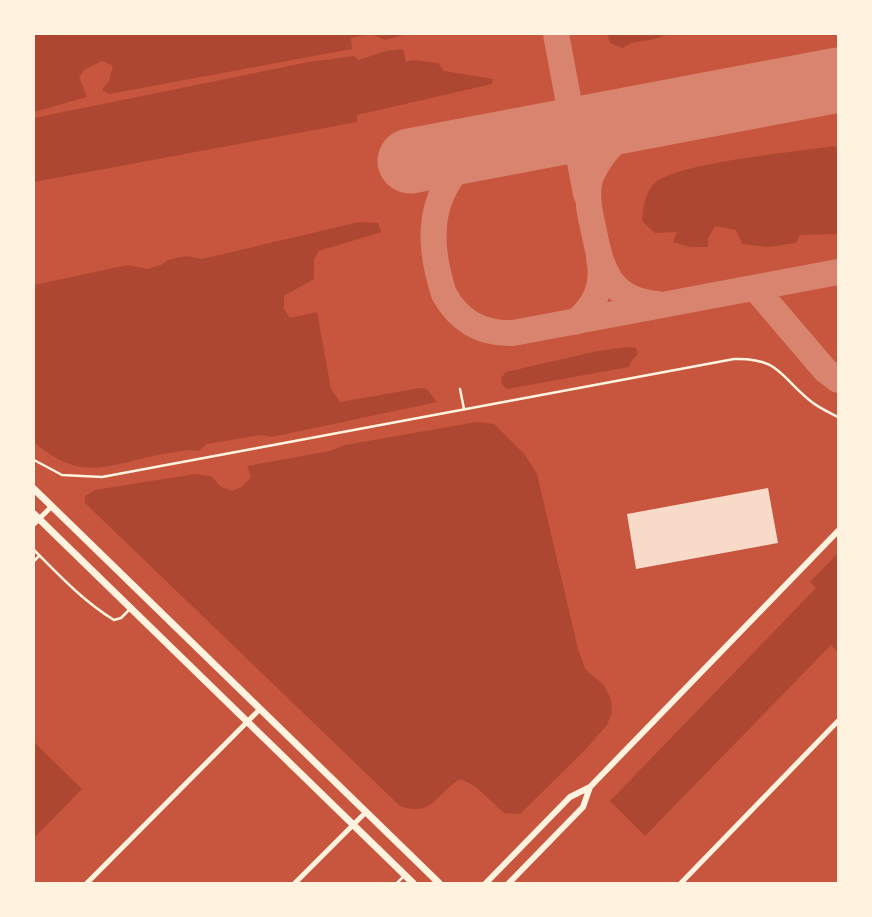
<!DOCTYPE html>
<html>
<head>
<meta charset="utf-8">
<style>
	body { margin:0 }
	#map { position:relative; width:872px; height:917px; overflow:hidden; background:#c8553d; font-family:"Roboto Condensed",sans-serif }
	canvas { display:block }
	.frame { position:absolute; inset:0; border:35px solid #fff3e0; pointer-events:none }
</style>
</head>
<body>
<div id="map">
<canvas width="872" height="917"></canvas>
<div class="frame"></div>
</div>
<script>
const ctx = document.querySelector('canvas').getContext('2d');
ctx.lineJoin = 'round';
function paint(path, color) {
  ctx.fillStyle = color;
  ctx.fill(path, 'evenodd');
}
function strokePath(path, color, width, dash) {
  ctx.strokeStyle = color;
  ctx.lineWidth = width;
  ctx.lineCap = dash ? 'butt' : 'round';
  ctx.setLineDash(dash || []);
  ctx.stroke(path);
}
paint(new Path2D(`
	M34,34H407L385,40L371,34L351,38L352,49L109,94L102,90L109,81L113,66L102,61L84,70L79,77L87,97L34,112Z
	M607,34H666C649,44 636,38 623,48L610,43Z
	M403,49L406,62L412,60L438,63L444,71L493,79L492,84L357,115V122L34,182V118L309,62L354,56L359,60L386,51Z
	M834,146L838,148V234L800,235L796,243L768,247L742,244L736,230L715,226L708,239V247H690L673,242L677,232L655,233L642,221C643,208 645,191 656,182C683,162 796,152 834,146Z
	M359,222L378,223L381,232L319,251L314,259V279L284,296V309L290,318L317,312L331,389L340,402L420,388L427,389L437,402L272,437L261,435L207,444L199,451C189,448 179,452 169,453C113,462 84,486 34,442V285L128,265L147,269L161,265L168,260L187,256L202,259Z
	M628,347L636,348L638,354L632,360L629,367L507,389L502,384L501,378L506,372L598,351Z
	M477,422L494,424L525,455L537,474L578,649L585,669L604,685L611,700L612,712L607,725L585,750L520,814L504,813L476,787L461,779C436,792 434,818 400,806L85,503V496L95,490L195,474L211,476L221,487L232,491L242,487L251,477L247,466L330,451L345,445Z
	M838,553V652L831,645L645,836L610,801L816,588L810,582Z
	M34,742L82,789L34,838Z`), '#ae4732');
strokePath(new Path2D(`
	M556,34L586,194
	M478,148C429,189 425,236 444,294C459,321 481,334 513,333L838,272
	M755,288L825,370L838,380
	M657,304C609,300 601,268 593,227C589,211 585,189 592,174C607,142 629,129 659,114
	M575,322C595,306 605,284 599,258`), '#d8846e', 26);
strokePath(new Path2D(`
	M410,161L838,80`), '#d8846e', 65);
paint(new Path2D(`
	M768,488L778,543L636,569L627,514Z`), '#f7dbc8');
strokePath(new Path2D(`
	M460,389L464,409
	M34,460L62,475L102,477L734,359C779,358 779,375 808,399C817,407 828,412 838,417
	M34,550C59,575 83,601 114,620L121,618L131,608
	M34,561L39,556
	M397,883L405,875`), '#fff3e0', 2.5);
strokePath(new Path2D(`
	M34,524L52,506
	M87,883L260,709
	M295,883L366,812
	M681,883L838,721`), '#fff3e0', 5);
strokePath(new Path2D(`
	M486,883L570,797L590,787L838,531
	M509,883L583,807L590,787`), '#fff3e0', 6);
strokePath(new Path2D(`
	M34,489L439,883
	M34,514L413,883`), '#fff3e0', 7);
</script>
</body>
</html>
